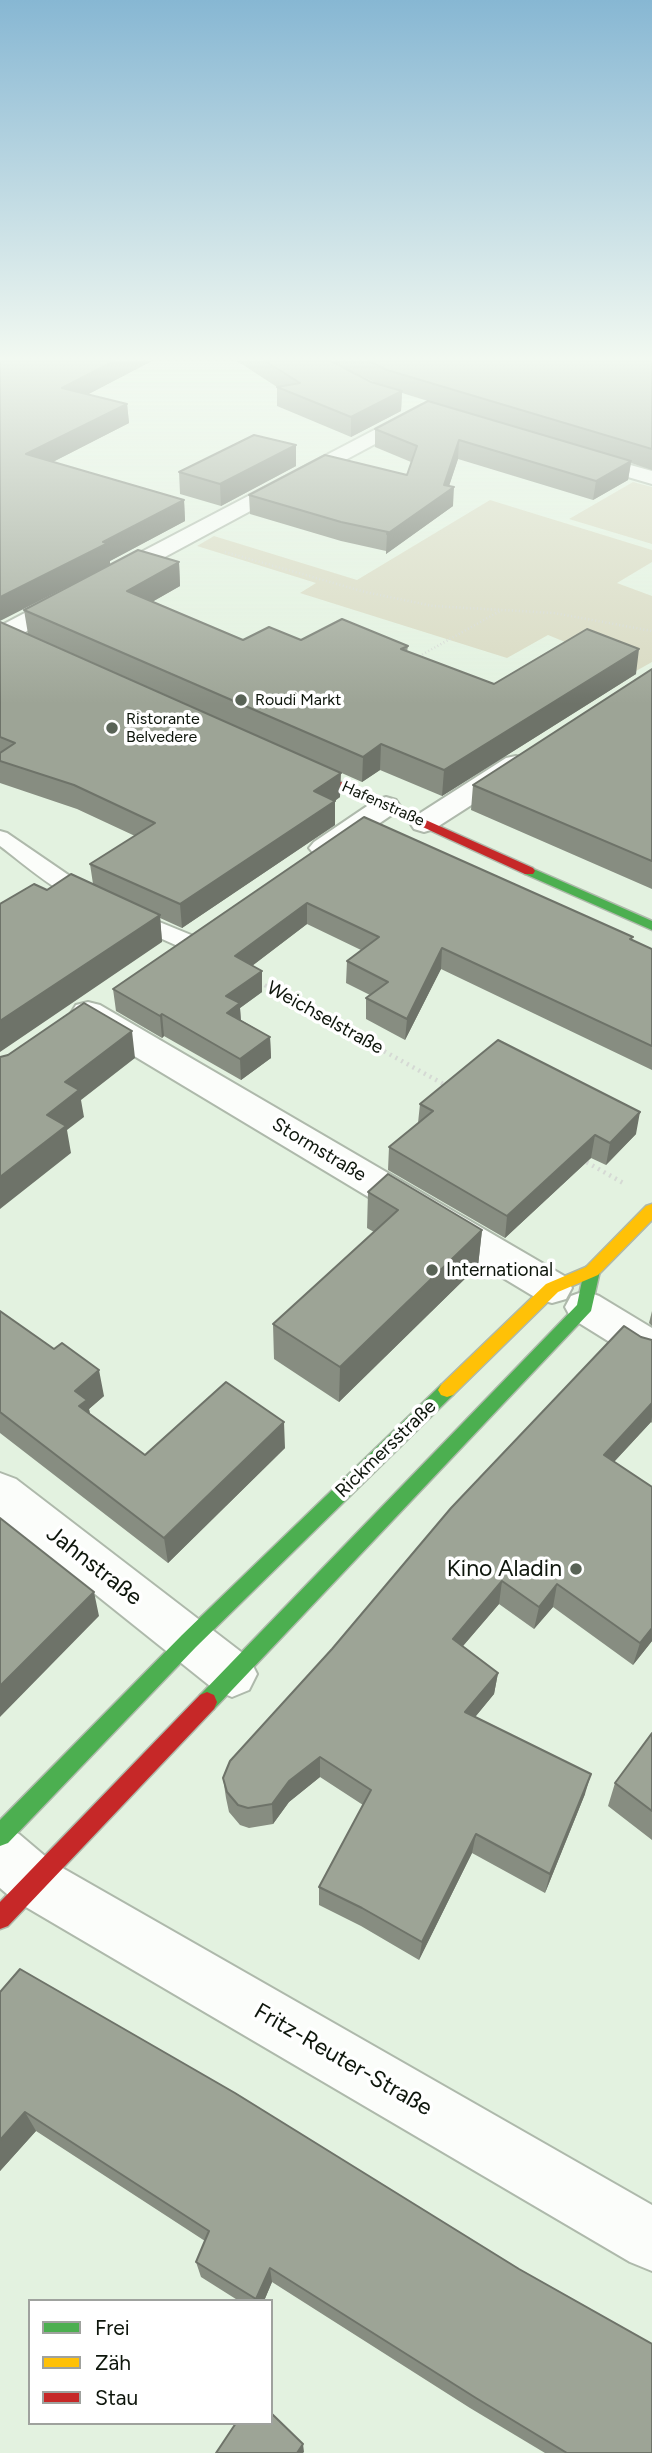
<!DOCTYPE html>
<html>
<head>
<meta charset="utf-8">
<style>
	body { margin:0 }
	#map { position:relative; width:652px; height:2453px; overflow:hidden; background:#e3f2e0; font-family:Figtree,sans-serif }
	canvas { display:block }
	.legend { position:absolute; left:28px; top:2299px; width:245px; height:126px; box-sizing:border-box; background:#fff; border:2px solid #9fa29e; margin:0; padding:9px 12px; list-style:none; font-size:21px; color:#0e160c }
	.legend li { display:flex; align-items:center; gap:14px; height:35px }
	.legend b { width:35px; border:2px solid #9fa29e }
</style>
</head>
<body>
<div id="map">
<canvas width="652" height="2453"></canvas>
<ul class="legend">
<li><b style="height:9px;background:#4caf50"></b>Frei</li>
<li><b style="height:9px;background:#ffc107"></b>Zäh</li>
<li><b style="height:9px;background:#c62828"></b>Stau</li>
</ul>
</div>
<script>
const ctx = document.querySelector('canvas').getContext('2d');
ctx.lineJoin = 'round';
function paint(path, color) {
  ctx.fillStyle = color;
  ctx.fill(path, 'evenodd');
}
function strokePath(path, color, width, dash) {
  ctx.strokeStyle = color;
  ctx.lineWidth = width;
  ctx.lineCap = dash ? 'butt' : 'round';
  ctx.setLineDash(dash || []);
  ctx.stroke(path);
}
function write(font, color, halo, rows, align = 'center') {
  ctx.font = font + ' Figtree,sans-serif';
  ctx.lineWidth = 7;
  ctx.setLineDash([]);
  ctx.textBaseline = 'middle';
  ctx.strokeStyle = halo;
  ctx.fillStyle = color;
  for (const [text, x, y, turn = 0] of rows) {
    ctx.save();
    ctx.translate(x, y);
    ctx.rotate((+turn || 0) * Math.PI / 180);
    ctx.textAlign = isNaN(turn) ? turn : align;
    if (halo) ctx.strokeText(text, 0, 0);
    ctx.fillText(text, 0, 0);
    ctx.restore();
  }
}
paint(new Path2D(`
	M633,482L652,487V544L569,519Z
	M490,500L652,550V562L617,583L652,596V662L636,671L548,635L507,658L300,593L316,583L197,546L214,536L357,580Z`), '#d8d9c1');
const lane = new Path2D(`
	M0,831L7,833L102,898L99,902C73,909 22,862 0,846Z
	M130,910L196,937L199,942L196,947H180L122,921L119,916L122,911Z`);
const street = new Path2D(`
	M422,405L429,407L432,411L429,415L14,638L0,639V626Z
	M580,451L652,471V484L573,461L570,457L573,453Z
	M516,756L526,758L530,764L526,770L434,829L424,832L414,829L410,823L414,817L506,758Z
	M386,797L396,800L400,806L396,812L334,854L324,857L314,854L309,848L314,842L376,800Z
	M88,1002L100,1005L566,1277L572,1288L566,1299L552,1303L538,1299L76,1021L71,1013L76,1005Z
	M585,1291L599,1296L652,1328V1364L637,1359L571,1318L565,1307L571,1296Z
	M0,1473L16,1479L249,1658L257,1674L249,1690L232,1697L215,1690L0,1518Z
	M0,1826L19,1834L52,1862L652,2205V2271L630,2262L14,1900L0,1888Z`);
const fast = new Path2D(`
	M529,867L652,921V930L525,874L523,871Z
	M592,1265L598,1267L600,1271L591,1311L214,1709L207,1712L200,1709L197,1702L200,1695L577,1305L584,1271L586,1267Z
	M447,1383L453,1385L456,1390L453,1395L196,1647L8,1843L0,1846V1820L182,1635L441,1385Z`);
const slow = new Path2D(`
	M652,1204V1220L598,1275L558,1292L453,1395L447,1397L441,1395L438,1390L441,1385L546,1284L586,1267L646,1206Z`);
const jam = new Path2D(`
	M294,761L533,868L535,871L533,874H525L290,766V762Z
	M207,1692L214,1695L217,1702L214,1709L8,1926L0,1929V1902L200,1695Z`);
strokePath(lane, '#aeb9ab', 4);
strokePath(street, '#aeb9ab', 4);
strokePath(fast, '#aeb9ab', 3);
strokePath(slow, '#aeb9ab', 3);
strokePath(jam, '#aeb9ab', 3);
strokePath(new Path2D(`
	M225,552L365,592L433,606L554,613L652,631
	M416,658L500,611`), '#d5d9d4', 2.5, [1, 2.5]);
strokePath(new Path2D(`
	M259,982L447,1086
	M581,1159L625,1184`), '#d5d9d4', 4.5, [2, 4.5]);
paint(lane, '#fbfdfa');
paint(street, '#fbfdfa');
paint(fast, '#4caf50');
paint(slow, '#ffc107');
paint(jam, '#c62828');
paint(new Path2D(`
	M0,361H152L88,394L127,404L129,423L53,462L184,500L185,521L110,561V565L179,562L180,586L152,602L243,640H301L408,646L407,652L494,684L636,674L442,796L380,770L362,782L28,634L24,610L99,571Z
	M237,361H652V470L631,463L628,480L593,500L458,459L449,486L453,506L386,554V551L341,541L250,514L249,495L407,475L411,462L375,447V429L428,401L402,393L401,411L351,437L277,406V387ZM341,366L378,384L371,382Z
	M296,466L221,506L180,494L179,472Z
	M0,622L340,797L335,801V825L182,928L160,918L162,942L47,890L93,884L90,864L135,836L77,809L0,783Z
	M652,669V889L471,810L473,785Z
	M364,817L652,949V1070L441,969L405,1040L366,1019V998L370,995L346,983L347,961L361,950L307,924L252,966L262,992L240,1008L241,1020L270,1037L271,1058L241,1080L164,1036L162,1038L116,1011L113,989Z
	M420,1104L636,1134L606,1165L591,1158L505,1238L388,1170L389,1147L418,1123Z
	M368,1192L482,1230L478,1266L339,1402L274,1359L273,1324L374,1232L367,1228Z
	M0,1311L104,1396L89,1409L90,1414L145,1455L285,1448L168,1563L0,1433Z
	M652,1311V1326L649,1323Z
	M641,1337L652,1340V1423L651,1422L614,1462L652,1641L633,1665L553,1607L534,1629L499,1604L463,1646L498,1673L494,1694L475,1717L585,1794L545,1893L472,1853L419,1960L361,1926L319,1905V1887L363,1805L320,1777L289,1802L273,1824L249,1828L240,1825L229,1812L226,1798L223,1778Z
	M652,1733V1840L608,1806L615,1783Z
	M0,1992L652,2453H545L470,2408L272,2282L264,2301H239L201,2277L196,2262L205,2241L36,2131L0,2171Z`), '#878d81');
paint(new Path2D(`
	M114,361H152L64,407L62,388Z
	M402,391L401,411L351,437V417Z
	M127,404L129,423L29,474L26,454Z
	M459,440L458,459L447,492L454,487L453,506L386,554L387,534L444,485Z
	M296,445V466L221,506L220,484Z
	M631,461L628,480L593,500L596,481Z
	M184,500L185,521L110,561V565L0,621V597L103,542Z
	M179,562L180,586L129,615L127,591Z
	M639,649L636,674L442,796L444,770Z
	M381,744L380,770L362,782L363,757Z
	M341,773L340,797L314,815V791Z
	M335,801V825L182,928L180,904Z
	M307,903V924L236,978L235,956Z
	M160,915L162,942L0,1052V1021Z
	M442,948L441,969L405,1040L407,1019Z
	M262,971V992L240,1008L241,1025L229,1035L226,996Z
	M162,1014L164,1036L162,1038L160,1016Z
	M132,1031L135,1058L81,1100L84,1117L67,1130L71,1153L0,1209V1177L47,1115L65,1082Z
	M270,1037L271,1058L241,1080L240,1059Z
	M640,1112L636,1134L606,1165L610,1143Z
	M595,1135L591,1158L505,1238L507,1216Z
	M482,1230L478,1266L339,1402L340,1367Z
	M99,1370L104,1396L89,1409L92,1426L85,1432L75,1391Z
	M652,1403V1417L651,1422L598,1479L604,1455Z
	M284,1422L285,1448L168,1563L164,1538Z
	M502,1581L499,1604L450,1661L453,1639Z
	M557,1584L553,1607L534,1629L539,1607Z
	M94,1592L99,1616L0,1717V1686Z
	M652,1628V1641L633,1665L640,1643Z
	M498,1673L494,1694L462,1733L465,1712Z
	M320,1757V1777L289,1802L273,1824L272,1804L289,1781Z
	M591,1774L585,1794L545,1893L550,1874Z
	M476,1834L472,1853L419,1960L422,1942Z
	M25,2112L36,2131L0,2171V2140Z
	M270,2268L272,2282L264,2301H256Z
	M303,2444L304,2452L303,2453H297Z`), '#6e7369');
const building = new Path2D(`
	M0,361H114L62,388L127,404L26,454L184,500L103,542L108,543L0,597Z
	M265,361H331L371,382L402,391L351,417L277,387L300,383Z
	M369,361H652V449L387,370Z
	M428,401L631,461L596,481L459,440L444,485L454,487L387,534L388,532L341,522L249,495L325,455L407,475L417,446L375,429Z
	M254,435L296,445L220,484L179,472Z
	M138,550L179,562L127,591L243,640L269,627L301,640L342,619L408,646L401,649L494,684L587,629L639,649L444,770L381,744L363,757L24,610Z
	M0,622L341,773L314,791L335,801L180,904L90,864L155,823L74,785L0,761V753L15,743L0,737Z
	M652,669V861L473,785Z
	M364,817L633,937L630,939L652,949V1046L442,948L407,1019L366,998L388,982L347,961L379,937L307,903L235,956L262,971L226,996L240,1003L227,1013L270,1037L240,1059L162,1014L160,1016L113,989Z
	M71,874L160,915L0,1021V904L34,884L47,890Z
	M84,1003L132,1031L65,1082L79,1090L47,1115L66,1126L0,1177V1057L8,1055Z
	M498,1040L640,1112L610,1143L595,1135L507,1216L389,1147L433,1111L420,1104Z
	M388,1174L482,1230L340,1367L273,1324L398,1210L368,1192Z
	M0,1311L54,1349L62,1343L99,1370L75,1391L87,1400L79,1406L145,1455L226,1382L284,1422L164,1538L0,1412Z
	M624,1326L641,1337L652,1340V1403L604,1455L652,1487V1628L640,1643L557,1584L539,1607L502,1581L453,1639L498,1673L465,1712L591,1774L550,1874L476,1834L422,1942L362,1908L319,1887L371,1790L320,1757L289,1781L272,1804L248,1808L238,1805L227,1792L223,1778L230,1761L332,1649L451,1508Z
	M0,1518L94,1592L0,1686Z
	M652,1733V1811L615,1783Z
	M20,1969L235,2093L519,2269L652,2344V2453H567L476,2398L270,2268L256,2299L196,2262L209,2231L25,2112L0,2140V1992Z
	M271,2413L303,2444L297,2453H216L236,2423H271Z`);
paint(building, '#9da496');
strokePath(building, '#6e7369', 2);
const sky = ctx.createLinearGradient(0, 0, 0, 704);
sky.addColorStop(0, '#87b7d3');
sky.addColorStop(0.51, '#f2f9f1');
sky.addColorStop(1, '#f2f9f100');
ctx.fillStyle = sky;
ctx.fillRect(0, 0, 652, 704);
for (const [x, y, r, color] of [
	[241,700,7,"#596356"],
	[112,728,7,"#596356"],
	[432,1270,7,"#596356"],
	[576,1569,7,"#596356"]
]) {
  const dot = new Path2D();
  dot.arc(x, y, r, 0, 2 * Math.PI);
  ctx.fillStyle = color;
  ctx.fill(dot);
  strokePath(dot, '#fff', 2.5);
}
write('16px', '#0e160c', '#fff', [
	["Roudi Markt",255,700],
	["Ristorante",126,719],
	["Belvedere",126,737]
], 'left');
write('16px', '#0e160c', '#fff', [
	["Hafenstraße",383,804,24]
]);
write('19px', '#0e160c', '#fff', [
	["Weichselstraße",325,1018,29],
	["Stormstraße",319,1150,31],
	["Rickmersstraße",386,1449,-44]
]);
write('19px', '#0e160c', '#fff', [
	["International",446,1270]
], 'left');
write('23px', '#0e160c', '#fff', [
	["Jahnstraße",94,1566,38],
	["Fritz-Reuter-Straße",343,2060,30]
]);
write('23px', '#0e160c', '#fff', [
	["Kino Aladin",562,1569]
], 'right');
</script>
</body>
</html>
